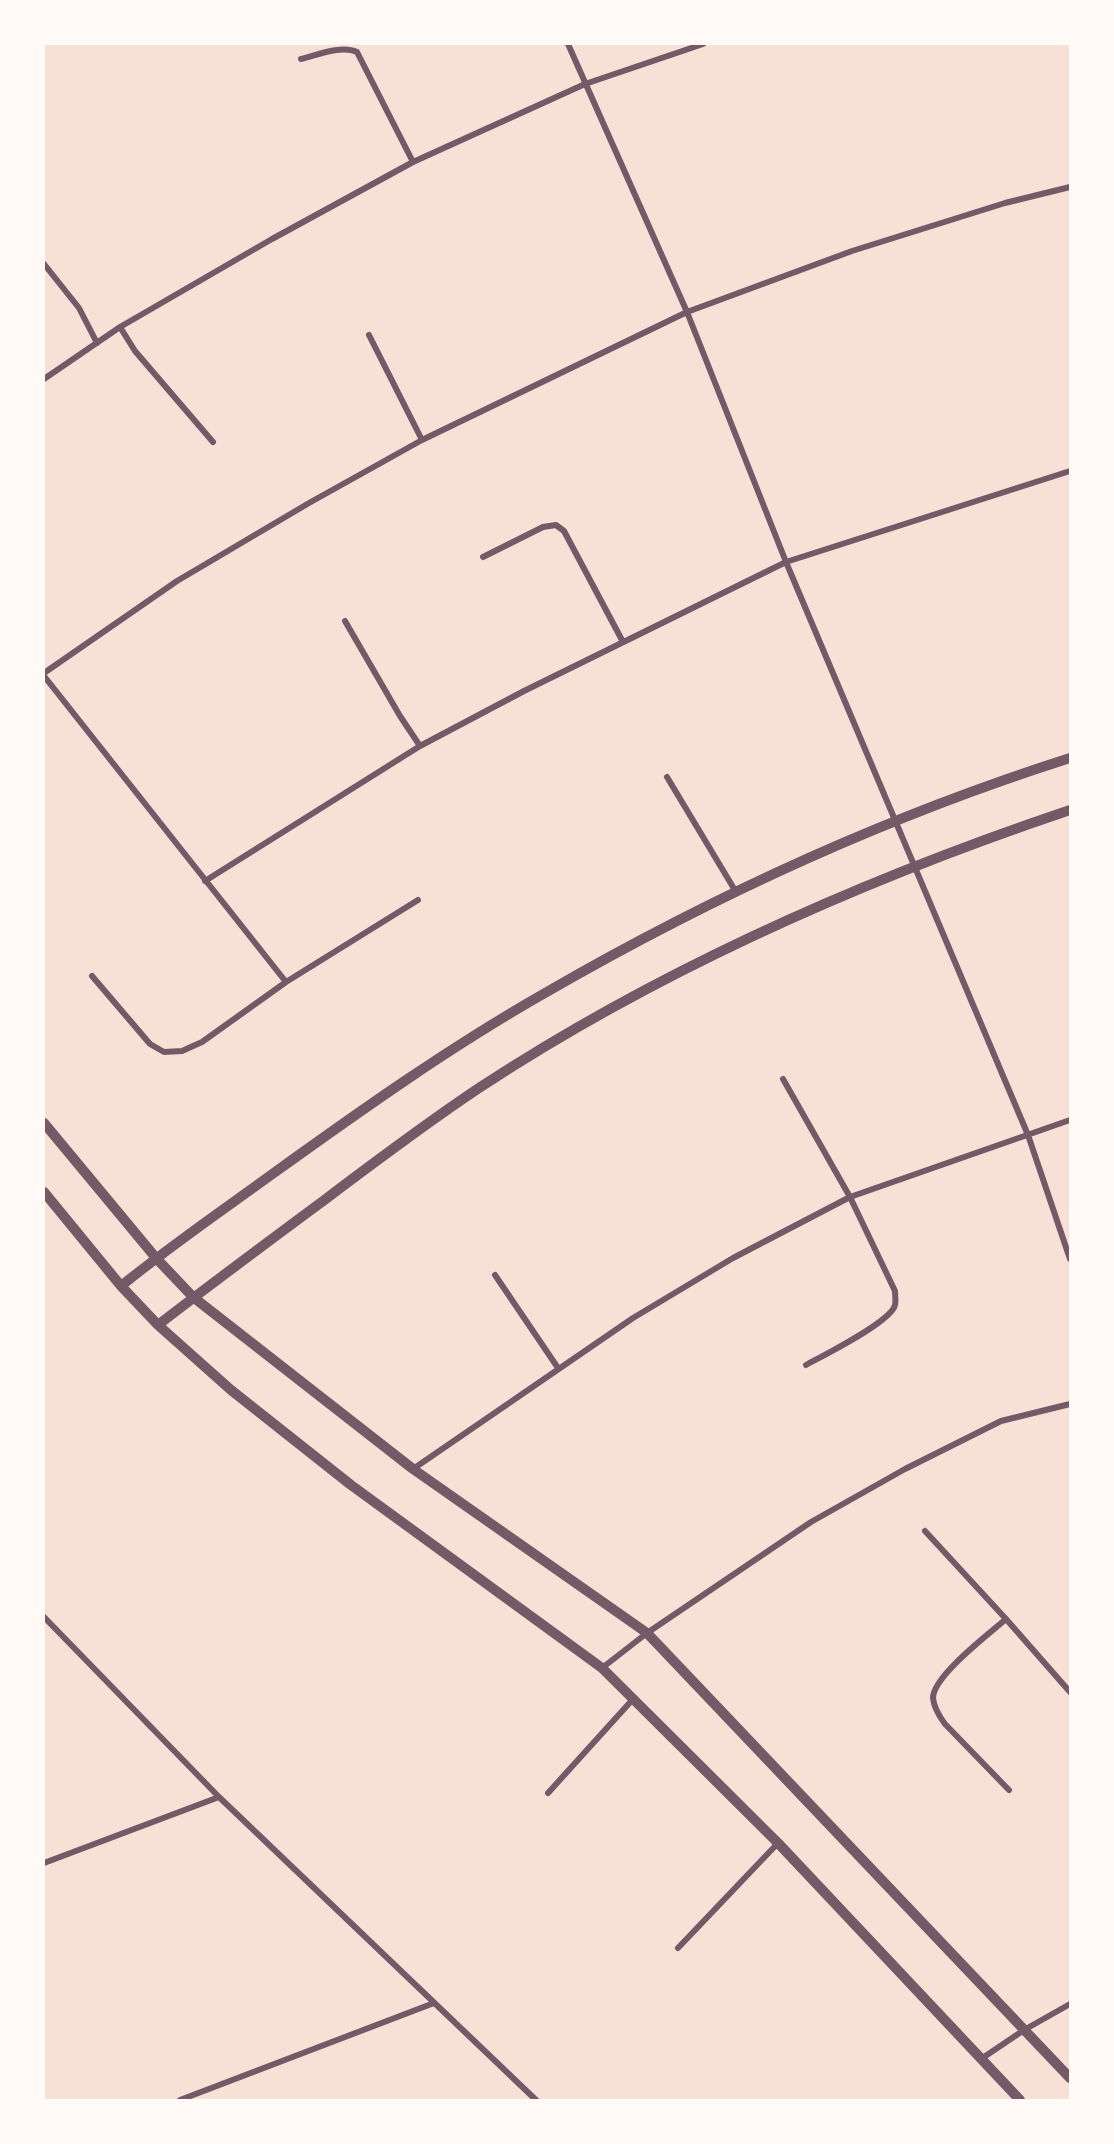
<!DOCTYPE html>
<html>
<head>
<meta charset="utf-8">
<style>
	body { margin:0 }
	#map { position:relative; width:1114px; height:2144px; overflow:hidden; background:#f7e1d7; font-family:"Alegreya Sans",sans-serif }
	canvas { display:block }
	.frame { position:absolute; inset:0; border:45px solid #fffaf5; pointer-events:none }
</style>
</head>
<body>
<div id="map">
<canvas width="1114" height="2144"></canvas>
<div class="frame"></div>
</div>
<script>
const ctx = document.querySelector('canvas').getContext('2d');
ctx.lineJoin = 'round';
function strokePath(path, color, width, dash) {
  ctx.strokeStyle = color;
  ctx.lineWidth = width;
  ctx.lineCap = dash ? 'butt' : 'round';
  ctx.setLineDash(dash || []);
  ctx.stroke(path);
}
strokePath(new Path2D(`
	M568,44L687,312L786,562L1028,1135L1070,1259
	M301,59C317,55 341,45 357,52L413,162
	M44,264L79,308L97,343
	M120,327L135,351L213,442
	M369,335L422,440
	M44,379L120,327L272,239L413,162L585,84L703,44
	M483,557L543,527L556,525L564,531L623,642
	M345,621L400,716L420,746
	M44,673L177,581L309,503L422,440L687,312L852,251L1005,203L1070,187
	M44,676L286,982
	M667,777L736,892
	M205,881L420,746L524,691L786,562L1070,471
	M92,976L150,1044L164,1052L182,1051L202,1042L286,982L418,900
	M783,1079L850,1197L895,1291C895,1295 896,1301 895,1305C891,1322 824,1355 806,1365
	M495,1275L558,1368
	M413,1469L633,1318L733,1258L850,1197L1070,1120
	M925,1531L1006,1619L1070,1692
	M44,1617L219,1797L536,2100
	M1006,1619C989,1634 933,1676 933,1698C934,1708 939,1716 945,1724L1009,1790
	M602,1668L647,1633L811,1522L905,1469L1001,1421L1070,1404
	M548,1793L634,1698
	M44,1863L219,1797
	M678,1948L778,1843
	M981,2059L1024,2030L1070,2004
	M180,2100L434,2003`), '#755966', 6);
strokePath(new Path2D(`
	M44,1123L156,1258L193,1297L413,1469L647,1633L1070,2078
	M44,1192L121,1286L158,1325L231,1390L351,1485L602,1668L778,1843L1020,2100
	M121,1286C169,1247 220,1212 271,1175C360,1111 450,1047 545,993C711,897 888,816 1070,758
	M158,1325C211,1284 265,1244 319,1204C372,1164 426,1123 482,1086C664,967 865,879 1070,810`), '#755966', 10);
</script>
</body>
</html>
